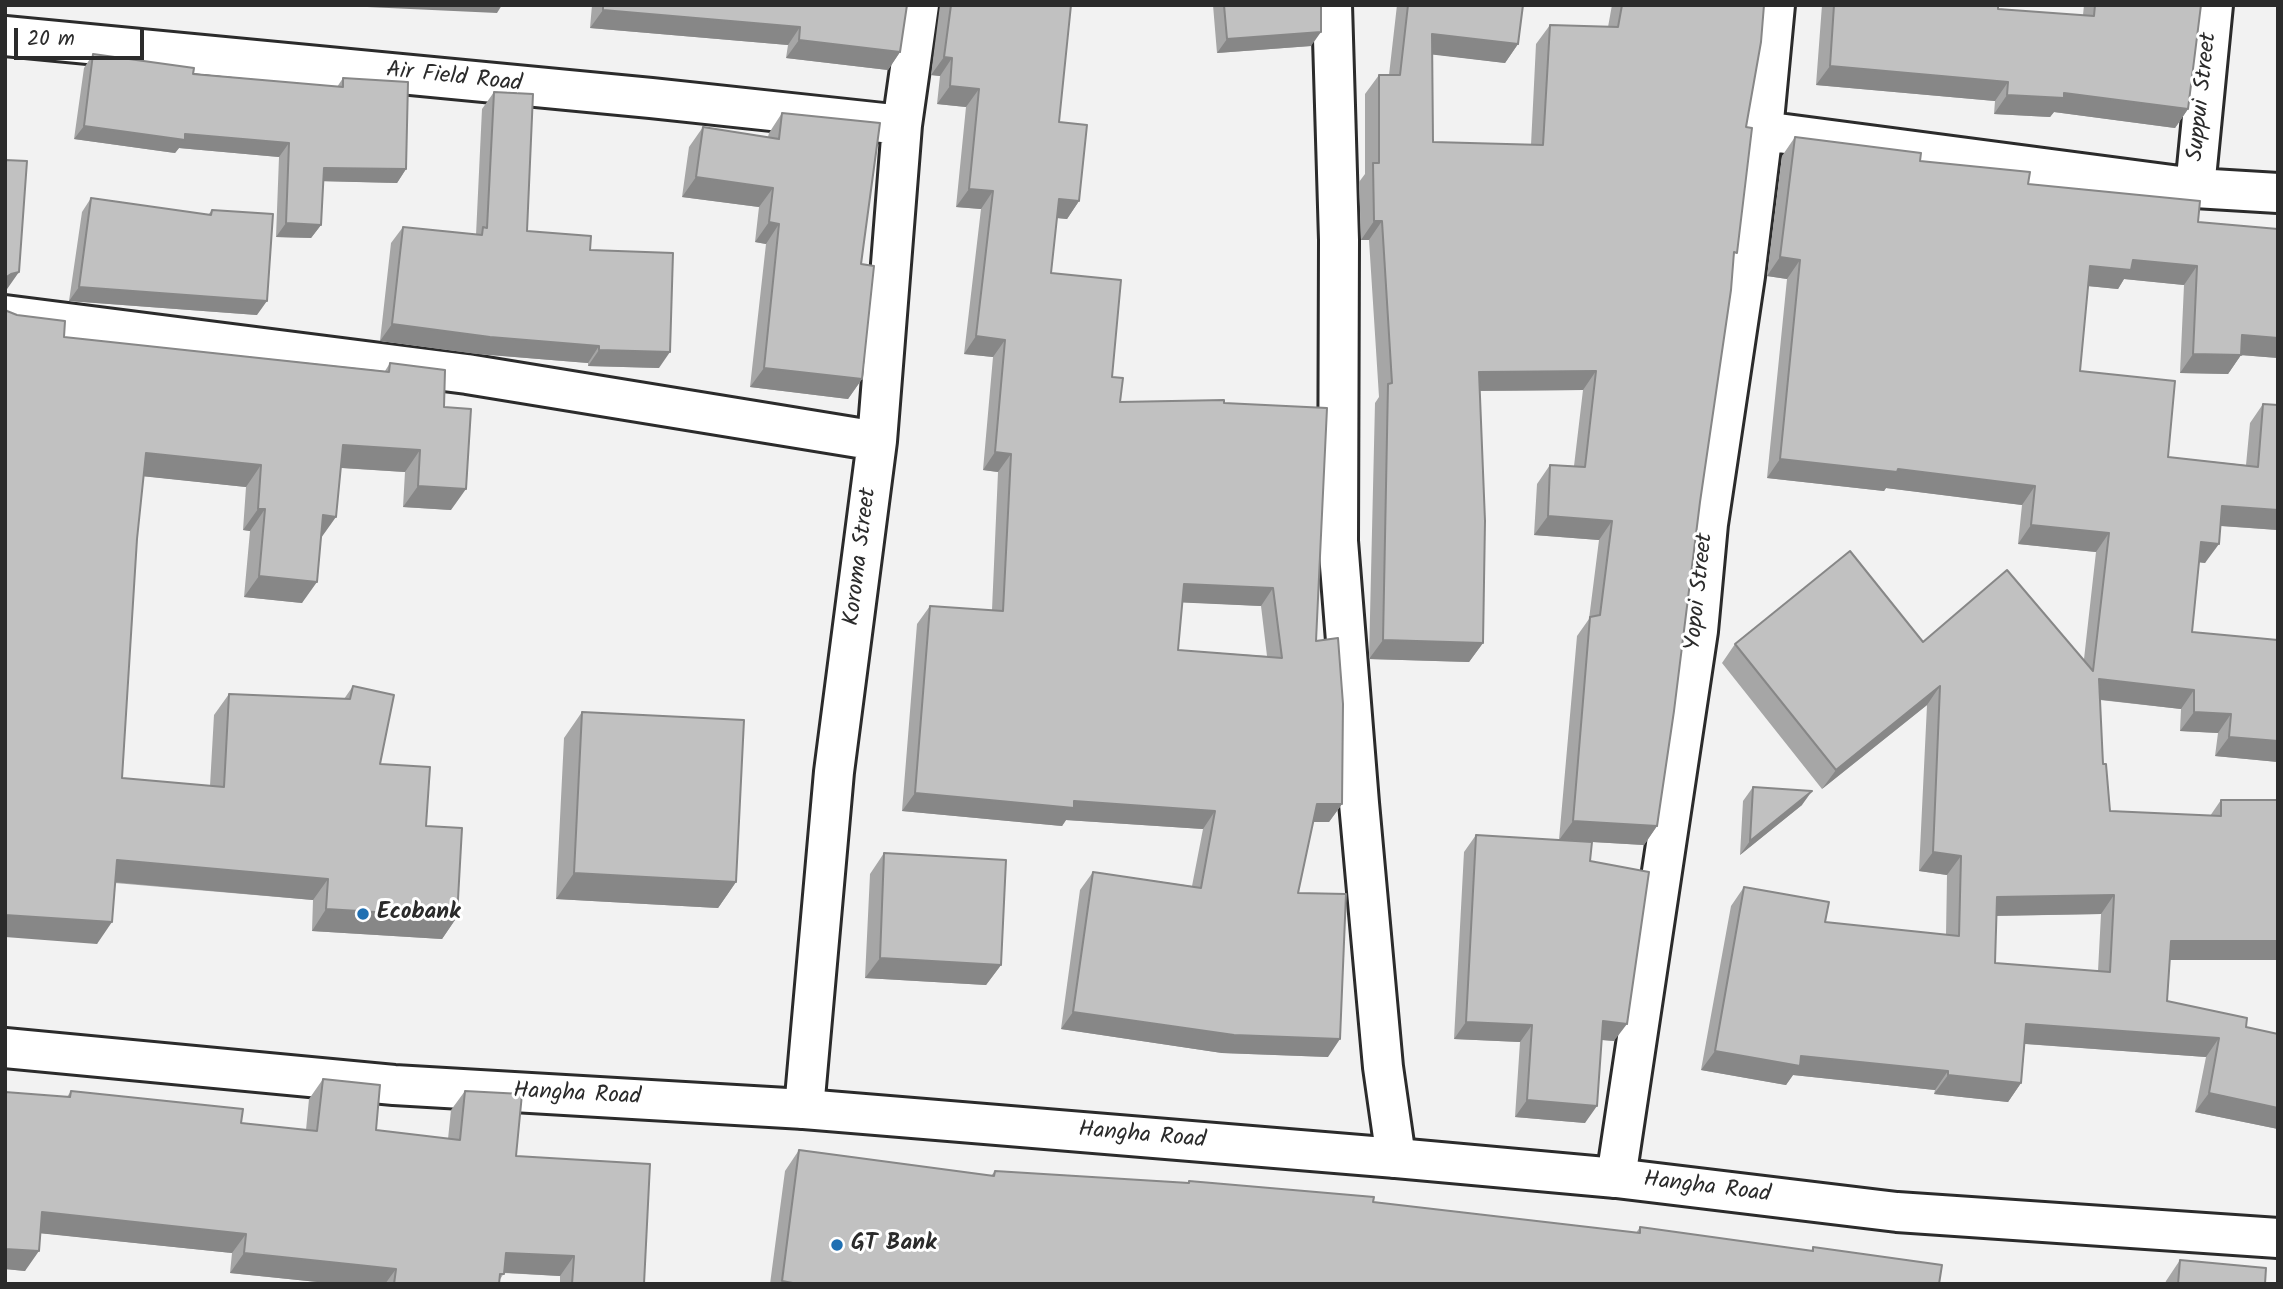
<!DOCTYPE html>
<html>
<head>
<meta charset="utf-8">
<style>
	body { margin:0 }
	#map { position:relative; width:2283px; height:1289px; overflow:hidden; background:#f2f2f2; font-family:Kalam,sans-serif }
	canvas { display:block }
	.frame { position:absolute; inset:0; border:7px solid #2b2b2b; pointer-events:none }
	.scale { position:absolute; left:14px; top:28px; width:130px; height:32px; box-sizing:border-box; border:4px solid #2b2b2b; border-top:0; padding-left:9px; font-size:21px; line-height:24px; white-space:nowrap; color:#2b2b2b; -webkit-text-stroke:5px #fff; paint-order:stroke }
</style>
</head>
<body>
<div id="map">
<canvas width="2283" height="1289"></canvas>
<div class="frame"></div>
<div class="scale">20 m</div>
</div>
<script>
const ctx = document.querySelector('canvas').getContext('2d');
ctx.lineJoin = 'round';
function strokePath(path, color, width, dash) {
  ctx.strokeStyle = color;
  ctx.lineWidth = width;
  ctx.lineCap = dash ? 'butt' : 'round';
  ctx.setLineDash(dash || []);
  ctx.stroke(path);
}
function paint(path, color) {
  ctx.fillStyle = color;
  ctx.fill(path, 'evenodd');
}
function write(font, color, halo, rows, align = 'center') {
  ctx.font = font + ' Kalam,sans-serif';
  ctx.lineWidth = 6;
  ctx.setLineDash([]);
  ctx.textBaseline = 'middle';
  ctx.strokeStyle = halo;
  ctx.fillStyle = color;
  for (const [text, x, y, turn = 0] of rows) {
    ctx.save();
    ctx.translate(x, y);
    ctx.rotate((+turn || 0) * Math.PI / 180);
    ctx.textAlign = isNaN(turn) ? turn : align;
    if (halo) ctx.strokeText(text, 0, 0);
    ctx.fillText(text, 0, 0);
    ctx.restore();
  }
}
const minor = new Path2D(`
	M1332,5L1339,240L1338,541L1359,803L1383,1067L1396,1158
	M5,36L651,98L902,125
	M1763,131L2195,188L2278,193
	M2195,188L2213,5
	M5,315L467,374L877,441
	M804,1109L834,772L877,441L902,125L919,5
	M1616,1178L1698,631L1708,524L1745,276L1763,131L1775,5`);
const highway = new Path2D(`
	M5,1048L394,1085L804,1109L1396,1158L1616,1178L1897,1212L2278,1238`);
strokePath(minor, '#2b2b2b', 44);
strokePath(highway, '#2b2b2b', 44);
strokePath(minor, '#fff', 38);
strokePath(highway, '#fff', 38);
paint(new Path2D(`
	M592,5H907L900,52L888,70L786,58L788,45L590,28Z
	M940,5H1071L1059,122L1079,201L1067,219L1057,218L1051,273L1112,377L1120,402L1224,403L1316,641L1342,804L1329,822H1313L1298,893L1328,1057L1222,1053L1061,1029L1080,890L1093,872L1192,886L1203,829L1066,820L1062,826L902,811L917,624L930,606L992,610L998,472L983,470L993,357L964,354L981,209L956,207L966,107L937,104L940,76L931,75ZM1182,602L1261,606L1267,656L1178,650Z
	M1213,5H1321L1311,46L1217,53Z
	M1397,5H1523L1518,44L1505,63L1432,54L1433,142L1531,145L1536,44L1550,25L1608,27L1612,5H1764L1746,127L1734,257L1700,502L1657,826L1644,845L1592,842L1590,861L1614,1041L1602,1040L1585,1123L1515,1117L1520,1042L1454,1039L1464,852L1476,835L1559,840L1577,636L1589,619L1599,540L1534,535L1537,484L1550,465L1574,466L1583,390L1480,391L1483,643L1469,662L1369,659L1375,403L1379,397L1369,240H1361L1359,182L1365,174V94L1379,75H1389Z
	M1822,5H1998V9L2083,15L2084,5H2201L2188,109L2175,128L2054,112L2050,117L1994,114L1995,101L1816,85Z
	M93,54L193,74L337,87L343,78L406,169L397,183L323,181L321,225L311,238L276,237L279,157L179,148L175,153L74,139L84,68Z
	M494,92L527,231L590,250L659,368L588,366V363L478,354L380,341L391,243L403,227L476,235L482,109Z
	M782,113L861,264L862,379L848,399L750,387L766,244L755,242L759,207L682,197L689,147L703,127L768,137L769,133Z
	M1795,137L2028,184L2198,222L2278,229V358L2241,355L2228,374L2180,373L2184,285L2124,279L2118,289L2088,286L2080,371L2168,457L2246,465L2250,423L2263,404L2278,405V530L2220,526L2205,563L2199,562L2192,632L2278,640V762L2215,756L2218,733L2180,731L2181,709L2100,700L2103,764L2110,811L2210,816L2221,800H2278V960H2169L2167,1001L2246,1027L2278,1034V1129L2195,1112L2206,1057L2025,1044L2021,1083L2008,1102L1934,1094L1935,1090L1793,1075L1786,1085L1701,1070L1731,906L1744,887L1825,922L1946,935L1947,875L1919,871L1927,705L1822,789L1722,663L1735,644L1923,642L2084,659L2096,552L2018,544L2022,505L1886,488L1884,491L1767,478L1787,279L1767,276L1782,156ZM2101,914L2098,971L1995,963L1996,916Z
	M91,198L208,215L212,210L257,315L69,301L82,212Z
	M7,311L64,337L385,371L390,363L444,407L451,510L403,507L405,472L341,468L302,603L244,597L250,531L243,530L246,487L143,476L137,539L122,778L210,786L214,715L229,694L344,699L353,686L380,764L426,826L457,917L442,939L312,931L313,900L115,883L97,944Z
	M582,712L736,882L718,908L556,899L564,738Z
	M1753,787L1802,805L1740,855L1743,801Z
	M884,853L1001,965L986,985L865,978L870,874Z
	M323,1079L376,1130L448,1139L451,1110L465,1091L516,1156L644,1284H560V1276L504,1273L499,1281V1284H337L230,1273L232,1253L40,1233L25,1271L5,1269V1092L67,1097L71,1091L241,1123L306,1130L309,1099Z
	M799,1150L991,1176L995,1171L1188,1183L1189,1181L1636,1233L1640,1227L1811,1251L1813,1247L1939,1284H770L785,1171Z
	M2180,1260L2265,1284H2165L2166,1281Z`), '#a6a6a6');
paint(new Path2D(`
	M324,5H502L497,13Z
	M603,10L800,27L788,45L590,28Z
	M1321,32L1311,46L1217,53L1227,39Z
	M1432,34L1518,44L1505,63L1419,53Z
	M799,40L900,52L888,70L786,58Z
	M944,57L952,58L940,76L931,75Z
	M1830,66L2008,82L1995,101L1816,85Z
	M950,86L979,89L966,107L937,104Z
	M2064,93L2188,109L2175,128L2054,112L2050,117L1994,114L2007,95Z
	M84,126L185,134L289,143L279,157L179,148L175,153L74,139Z
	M324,168L406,169L397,183L315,181Z
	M696,177L773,188L759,207L682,197Z
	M969,189L993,191L981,209L956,207Z
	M1059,199L1079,201L1067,219L1047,217Z
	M1374,221H1382L1369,240H1361Z
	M769,222L779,224L766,244L755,242Z
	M286,223L321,225L311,238L276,237Z
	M1780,257L1800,260L1787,279L1767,276Z
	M2133,260L2197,266L2184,285L2124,279L2118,289L2077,285L2090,266Z
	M19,272L5,292V278L11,274Z
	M79,287L267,301L257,315L69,301Z
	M392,324L599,346L588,363L478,354L380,341Z
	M2242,335L2278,338V358L2228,354Z
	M976,336L1005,340L993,357L964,354Z
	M599,350L670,352L659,368L588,366Z
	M2193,354L2241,355L2228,374L2180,373Z
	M764,368L862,379L848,399L750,387Z
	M1596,371L1583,390L1465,391L1479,372Z
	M343,445L420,450L405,472L328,467Z
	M995,452L1011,454L998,472L983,470Z
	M146,453L261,465L246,487L131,475Z
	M1780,459L1898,469L2035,486L2022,505L1886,488L1884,491L1767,478Z
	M418,486L466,489L451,510L403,507Z
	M2222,506L2278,510V530L2209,525Z
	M258,509H265L250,531L243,530Z
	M323,515L336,517L321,538Z
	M1548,516L1612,521L1599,540L1534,535Z
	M2031,525L2109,533L2096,552L2018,544Z
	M2201,542L2219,544L2205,563L2188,561Z
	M259,576L317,582L302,603L244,597Z
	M1184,584L1273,588L1261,606L1171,602Z
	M1383,640L1483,643L1469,662L1369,659Z
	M2099,679L2194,690L2181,709L2086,698Z
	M1940,686L1927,705L1822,789L1836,770Z
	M2194,712L2231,714L2218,733L2180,731Z
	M2229,737L2278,741V762L2215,756Z
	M1812,791L1802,805L1740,855L1750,841Z
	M915,793L1074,801L1215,811L1203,829L1066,820L1062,826L902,811Z
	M1317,804H1342L1329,822H1305Z
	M1573,821L1657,826L1644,845L1559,840Z
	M1933,852L1961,856L1947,875L1919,871Z
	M117,860L328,879L313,900L102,881Z
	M574,873L736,882L718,908L556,899Z
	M2114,895L2101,914L1984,916L1997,897Z
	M326,909L457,917L442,939L312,931Z
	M5,915L112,922L97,944L5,937Z
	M2171,941H2278V960H2157Z
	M880,958L1001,965L986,985L865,978Z
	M1073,1012L1340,1039L1328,1057L1222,1053L1061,1029Z
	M1603,1021L1627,1024L1614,1041L1591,1039Z
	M1466,1022L1532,1025L1520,1042L1454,1039Z
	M2026,1024L2219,1038L2206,1057L2013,1043Z
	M1715,1051L1801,1056L1948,1071L1935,1090L1793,1075L1786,1085L1701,1070Z
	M1948,1075L2021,1083L2008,1102L1934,1094Z
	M2209,1093L2278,1108V1129L2195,1112Z
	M1527,1100L1597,1106L1585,1123L1515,1117Z
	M42,1212L246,1234L232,1253L28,1232Z
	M5,1249L39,1251L25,1271L5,1269Z
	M244,1253L396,1269L385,1284H337L230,1273Z
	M506,1253L574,1256L560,1276L492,1272Z`), '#878787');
const building = new Path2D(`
	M603,5H907L900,52L799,40L800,27L603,10Z
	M951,5H1071L1059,122L1087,125L1079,201L1059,199L1051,273L1121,280L1112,377L1123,378L1120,402L1224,400V403L1327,408L1316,641L1338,638L1343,704L1342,804H1317L1298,893L1346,894L1340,1039L1234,1035L1073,1012L1093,872L1201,888L1215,811L1074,801V808L915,793L930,606L1003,611L1011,454L995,452L1005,340L976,336L993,191L969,189L979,89L950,86L952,58L944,57ZM1184,584L1273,588L1282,658L1178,650Z
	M1224,5H1321V32L1227,39Z
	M1408,5H1523L1518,44L1432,34L1433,142L1543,145L1550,25L1618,27L1622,5H1764L1761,42L1746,127L1752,128L1737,253L1734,252L1731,290L1700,502L1674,711L1657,826L1573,821L1590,617L1600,615L1612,521L1548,516L1550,465L1585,467L1596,371L1479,372L1485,521L1483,643L1383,640L1388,384L1392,383L1382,221H1374L1373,163H1379V75H1400Z
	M1834,5H1998V9L2094,16L2095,5H2201L2188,109L2064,93V98L2007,95L2008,82L1830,66Z
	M93,54L194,68L193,74L343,87V78L408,82L406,169L324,168L321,225L286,223L289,143L185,134V140L84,126Z
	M494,92L533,94L527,231L591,236L590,250L673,253L670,352L599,350V346L490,337L392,324L403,227L482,235L483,227L487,228Z
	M782,113L880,123L861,264L874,266L862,379L764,368L779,224L769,222L773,188L696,177L703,127L779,139Z
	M1795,137L1921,153L1920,161L2030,172L2028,184L2200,201L2198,222L2278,229V338L2242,335L2241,355L2193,354L2197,266L2133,260L2131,270L2090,266L2080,371L2175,381L2168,457L2258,467L2263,404L2278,405V510L2222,506L2219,544L2201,542L2192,632L2278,640V741L2229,737L2231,714L2194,712V690L2099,679L2103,764H2106L2110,811L2221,816V800H2278V941H2171L2167,1001L2247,1018L2246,1027L2278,1034V1108L2209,1093L2219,1038L2026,1024L2021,1083L1948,1075V1071L1801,1056L1800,1066L1715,1051L1744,887L1829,902L1825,922L1959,936L1961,856L1933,852L1940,686L1836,770L1735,644L1850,551L1923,642L2007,570L2093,671L2109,533L2031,525L2035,486L1898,469L1897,472L1780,459L1800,260L1780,257ZM2114,895L2110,972L1995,963L1997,897Z
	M5,160L27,161L19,272L11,274L5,278Z
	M91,198L211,215L212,210L273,214L267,301L79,287Z
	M5,309L7,311L17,315L65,321L64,337L389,372L390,363L445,370L444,407L471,409L466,489L418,486L420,450L343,445L336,517L323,515L317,582L259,576L265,509H258L261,465L146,453L137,539L122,778L224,787L229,694L350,699L353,686L394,695L380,764L430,767L426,826L462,828L457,917L326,909L328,879L117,860L112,922L5,915Z
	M582,712L744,720L736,882L574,873Z
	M1753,787L1812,791L1750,841Z
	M1476,835L1592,842L1590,861L1649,872L1627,1024L1603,1021L1597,1106L1527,1100L1532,1025L1466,1022Z
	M884,853L1006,860L1001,965L880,958Z
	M323,1079L380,1085L376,1130L460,1140L465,1091L522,1094L516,1156L650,1164L644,1284H572L574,1256L506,1253L504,1274H500L499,1284H394L396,1269L244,1253L246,1234L42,1212L39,1251L5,1249V1092L70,1097L71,1091L243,1109L241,1123L317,1131Z
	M799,1150L994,1176L995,1171L1189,1183V1181L1374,1197L1373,1202L1640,1233V1227L1813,1251V1247L1942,1265L1939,1284H798L782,1281Z
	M2180,1260L2266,1268L2265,1284H2178Z`);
paint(building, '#c1c1c1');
strokePath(building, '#878787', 2);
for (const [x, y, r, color] of [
	[363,914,7,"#1f6fb2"],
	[837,1245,7,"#1f6fb2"]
]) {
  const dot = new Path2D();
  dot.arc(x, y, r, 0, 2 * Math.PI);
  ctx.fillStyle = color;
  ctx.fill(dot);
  strokePath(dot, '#fff', 2.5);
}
write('23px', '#2b2b2b', '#fff', [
	["Air Field Road",454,79,6],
	["Suppui Street",2204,97,-84],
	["Koroma Street",862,557,-83],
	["Yopoi Street",1701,592,-84],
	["Hangha Road",577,1096,3],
	["Hangha Road",1142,1137,5],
	["Hangha Road",1707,1189,7]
]);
write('bold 23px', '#2b2b2b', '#fff', [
	["Ecobank",377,914],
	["GT Bank",851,1245]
], 'left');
</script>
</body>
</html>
